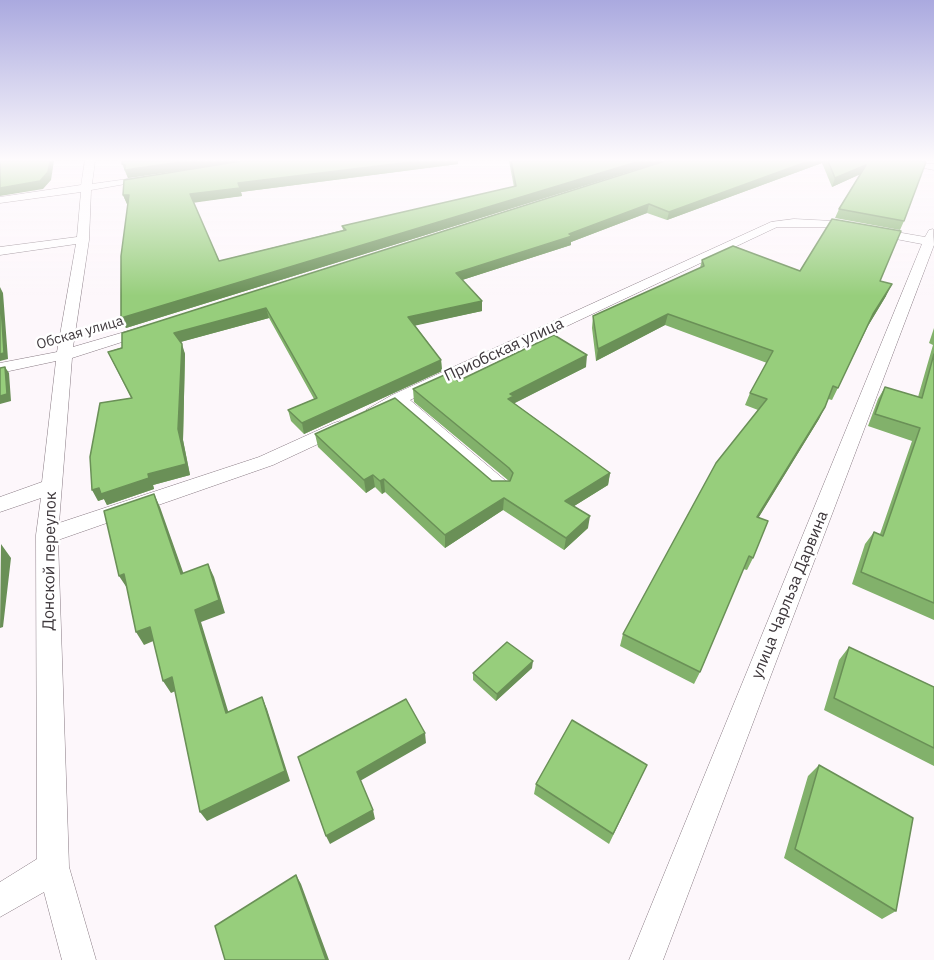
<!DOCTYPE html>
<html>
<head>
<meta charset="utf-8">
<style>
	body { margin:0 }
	canvas { display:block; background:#fdf7fb }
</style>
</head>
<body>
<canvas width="934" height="960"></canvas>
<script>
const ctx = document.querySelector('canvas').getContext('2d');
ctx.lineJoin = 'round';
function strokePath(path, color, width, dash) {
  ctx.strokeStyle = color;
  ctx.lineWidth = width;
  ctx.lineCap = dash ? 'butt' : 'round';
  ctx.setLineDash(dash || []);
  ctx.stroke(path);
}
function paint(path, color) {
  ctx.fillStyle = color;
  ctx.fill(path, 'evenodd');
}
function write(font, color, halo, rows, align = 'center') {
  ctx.font = font + ' "IBM Plex Sans",sans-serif';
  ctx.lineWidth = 5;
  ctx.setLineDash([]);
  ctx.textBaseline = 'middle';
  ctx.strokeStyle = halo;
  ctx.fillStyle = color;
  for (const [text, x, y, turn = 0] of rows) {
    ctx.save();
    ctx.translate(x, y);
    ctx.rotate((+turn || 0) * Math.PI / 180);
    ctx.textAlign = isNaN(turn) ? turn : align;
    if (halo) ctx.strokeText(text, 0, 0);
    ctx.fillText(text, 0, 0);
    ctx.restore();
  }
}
const service = new Path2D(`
	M85,161H95L92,184L149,176L154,179L91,190L89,240L73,347L145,326L152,330L150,333L72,358L59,523L259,457L334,423L340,421L349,427L346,431L273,465L58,540L69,867L96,960H62L44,892L0,917V882L37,859L36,535L41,498L0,512V497L42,482L56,361L0,373V363L57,352L76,244L0,255V247L77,237L81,192L0,203V197L81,185Z
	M899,161L934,164V170L903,164Z
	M794,219L833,221L925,237L929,230L933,229L934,245L663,960H629L922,244L833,227H777L410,400L507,482L510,487L507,492H493L396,407L375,415L366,410L392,395L771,222Z`);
strokePath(service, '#897b84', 1);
paint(service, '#fff');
paint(new Path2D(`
	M509,161H664L126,328L121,318L128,204H127L123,195L204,167L128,178L122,164H458L241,192L242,196L193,202L219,261L343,230L342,226L514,187Z
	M665,161H921L904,221L900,230L835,218L839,209L860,174L832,187L822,163L667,220L647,213L571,242V245L462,280L482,311L415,325L441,360L442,371L304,434L291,421L288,410L314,399L269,318L180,342L185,354L183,440L190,475L153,485L154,489L107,505L104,499L98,501L131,398L108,352Z
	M702,260L800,271L880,281L886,296L869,324L832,400L828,399L819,419L758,518L753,558L747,570L743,569L700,672L694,684L620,646L623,634L758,410L745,405L750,393L767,363L665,325L596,361L592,328L593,316L700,268Z
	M934,328V620L852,584L865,544L874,532L880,534L912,441L868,426L878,399L885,387L918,397L933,345L929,343Z
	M586,367L514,403L610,473L608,485L574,506L588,528L564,550L503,510L445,548L385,492L382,494L375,487L366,493L318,447L315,434L492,481H509L414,402L413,389L458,381Z
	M849,647L934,687V766L824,710L839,660Z
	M532,668L496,701L473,680V673Z
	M647,765L609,844L534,794L536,784Z
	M819,765L896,911L882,919L784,858L808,776Z`), '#82b16b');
paint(new Path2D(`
	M50,161H54L51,180L43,189L0,196V188Z
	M187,161H247L128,178L125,170Z
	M419,161H458V164L241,192L242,196L192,203L190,194L238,183Z
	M640,161H664L126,328L121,318Z
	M809,161H823L822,163L667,220L669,212Z
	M866,165L863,173L832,187L835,178Z
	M123,195H129L132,203L127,204Z
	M649,204L647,213L571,242V245L456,282V273L569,234Z
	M892,284L886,296L868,326L873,314Z
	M0,287L3,293L8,359L0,361Z
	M482,301V311L409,327L408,317Z
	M266,308L269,318L177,343L174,333Z
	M668,314L665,325L596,361L598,349Z
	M182,344L185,354L183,440L190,475L153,485L154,489L107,505L104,499L98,501L92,490L148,474L178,429Z
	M587,355L586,367L513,404L508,399L510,394Z
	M441,360L442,371L304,434L302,423Z
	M5,367L9,373L11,401L0,404V396Z
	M825,407L819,419L751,530L757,517Z
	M610,473L608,485L563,513L565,501Z
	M373,475L375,487L366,493L364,480Z
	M384,479L385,492L382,494L380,481Z
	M154,494L160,507L188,586L181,574Z
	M504,498L503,510L445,548V535Z
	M590,516L588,528L564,550L566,538Z
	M1,544L11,558L3,627L0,628Z
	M208,564L214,577L225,613L201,622L232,724L226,713L195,610Z
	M124,574L127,588L119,576Z
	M150,627L158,639L144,645L136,632Z
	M533,661L532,668L496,701L497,694Z
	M172,677L180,689L171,693L163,681Z
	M262,697L267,709L290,781L207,821L200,812Z
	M425,733L426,743L360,781L357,772Z
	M373,810L375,819L330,844L326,836Z
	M296,875L301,884L329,960H326Z`), '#6a9057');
const building = new Path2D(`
	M0,161H50L48,172L40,181L0,188Z
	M122,161H187L125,170V165L122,164Z
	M241,161H419L238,183L240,188L190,194L219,261L346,230L342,226L516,186L511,161H640L121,318V256L129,195H123L124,180Z
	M665,161H809L669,212L649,204L569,234L572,236L456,273L482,301L408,317L441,360L302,423L288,410L317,398L266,308L174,333L182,344L178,429L186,464L148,474L149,478L101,494L99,488L92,490L90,457L100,403L132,398L108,352L122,348V333Z
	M828,161H921L926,162L904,221L839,209L866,165L835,178Z
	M832,219L901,231L880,281L892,284L873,314L838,388L833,386L825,407L757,517L768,521L753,558L749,556L700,672L623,634L716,463L767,399L750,393L773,351L668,314L598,349L593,316L704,266L702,260L733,246L800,271Z
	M0,290L4,353L0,354Z
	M554,335L587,355L510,394L514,396L508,399L610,473L565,501L590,516L566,538L504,498L445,535L384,479L380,481L373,475L364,480L315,434L395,398L492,481H510L513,473L509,468L413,389L451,372L458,381Z
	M934,354V603L861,572L874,532L883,536L920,428L875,414L885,387L922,398Z
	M5,367L7,394L0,396V368Z
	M154,494L181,574L208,564L219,600L195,610L226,713L262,697L285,771L200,812L172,677L163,681L150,627L136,632L124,574L119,576L104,511Z
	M507,642L533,661L497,694L473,673Z
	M849,647L934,687V748L834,698Z
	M406,699L425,733L357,772L373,810L326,836L298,757Z
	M572,720L647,765L613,834L536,784Z
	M819,765L913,818L896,911L795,849Z
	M296,875L326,960H225L215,926Z`);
paint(building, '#97ce7c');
strokePath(building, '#6a9057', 1.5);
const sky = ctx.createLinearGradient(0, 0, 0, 296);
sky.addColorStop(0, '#aaa9df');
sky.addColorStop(0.54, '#fefbfd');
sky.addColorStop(1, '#fefbfd00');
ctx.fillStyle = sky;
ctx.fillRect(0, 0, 934, 296);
write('14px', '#3d373b', '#fff', [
	["Обская улица",80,333,-16]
]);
write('16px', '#3d373b', '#fff', [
	["Приобская улица",504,350,-25],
	["Донской переулок",50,561,-89],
	["улица Чарльза Дарвина",790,595,-68]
]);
</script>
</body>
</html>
